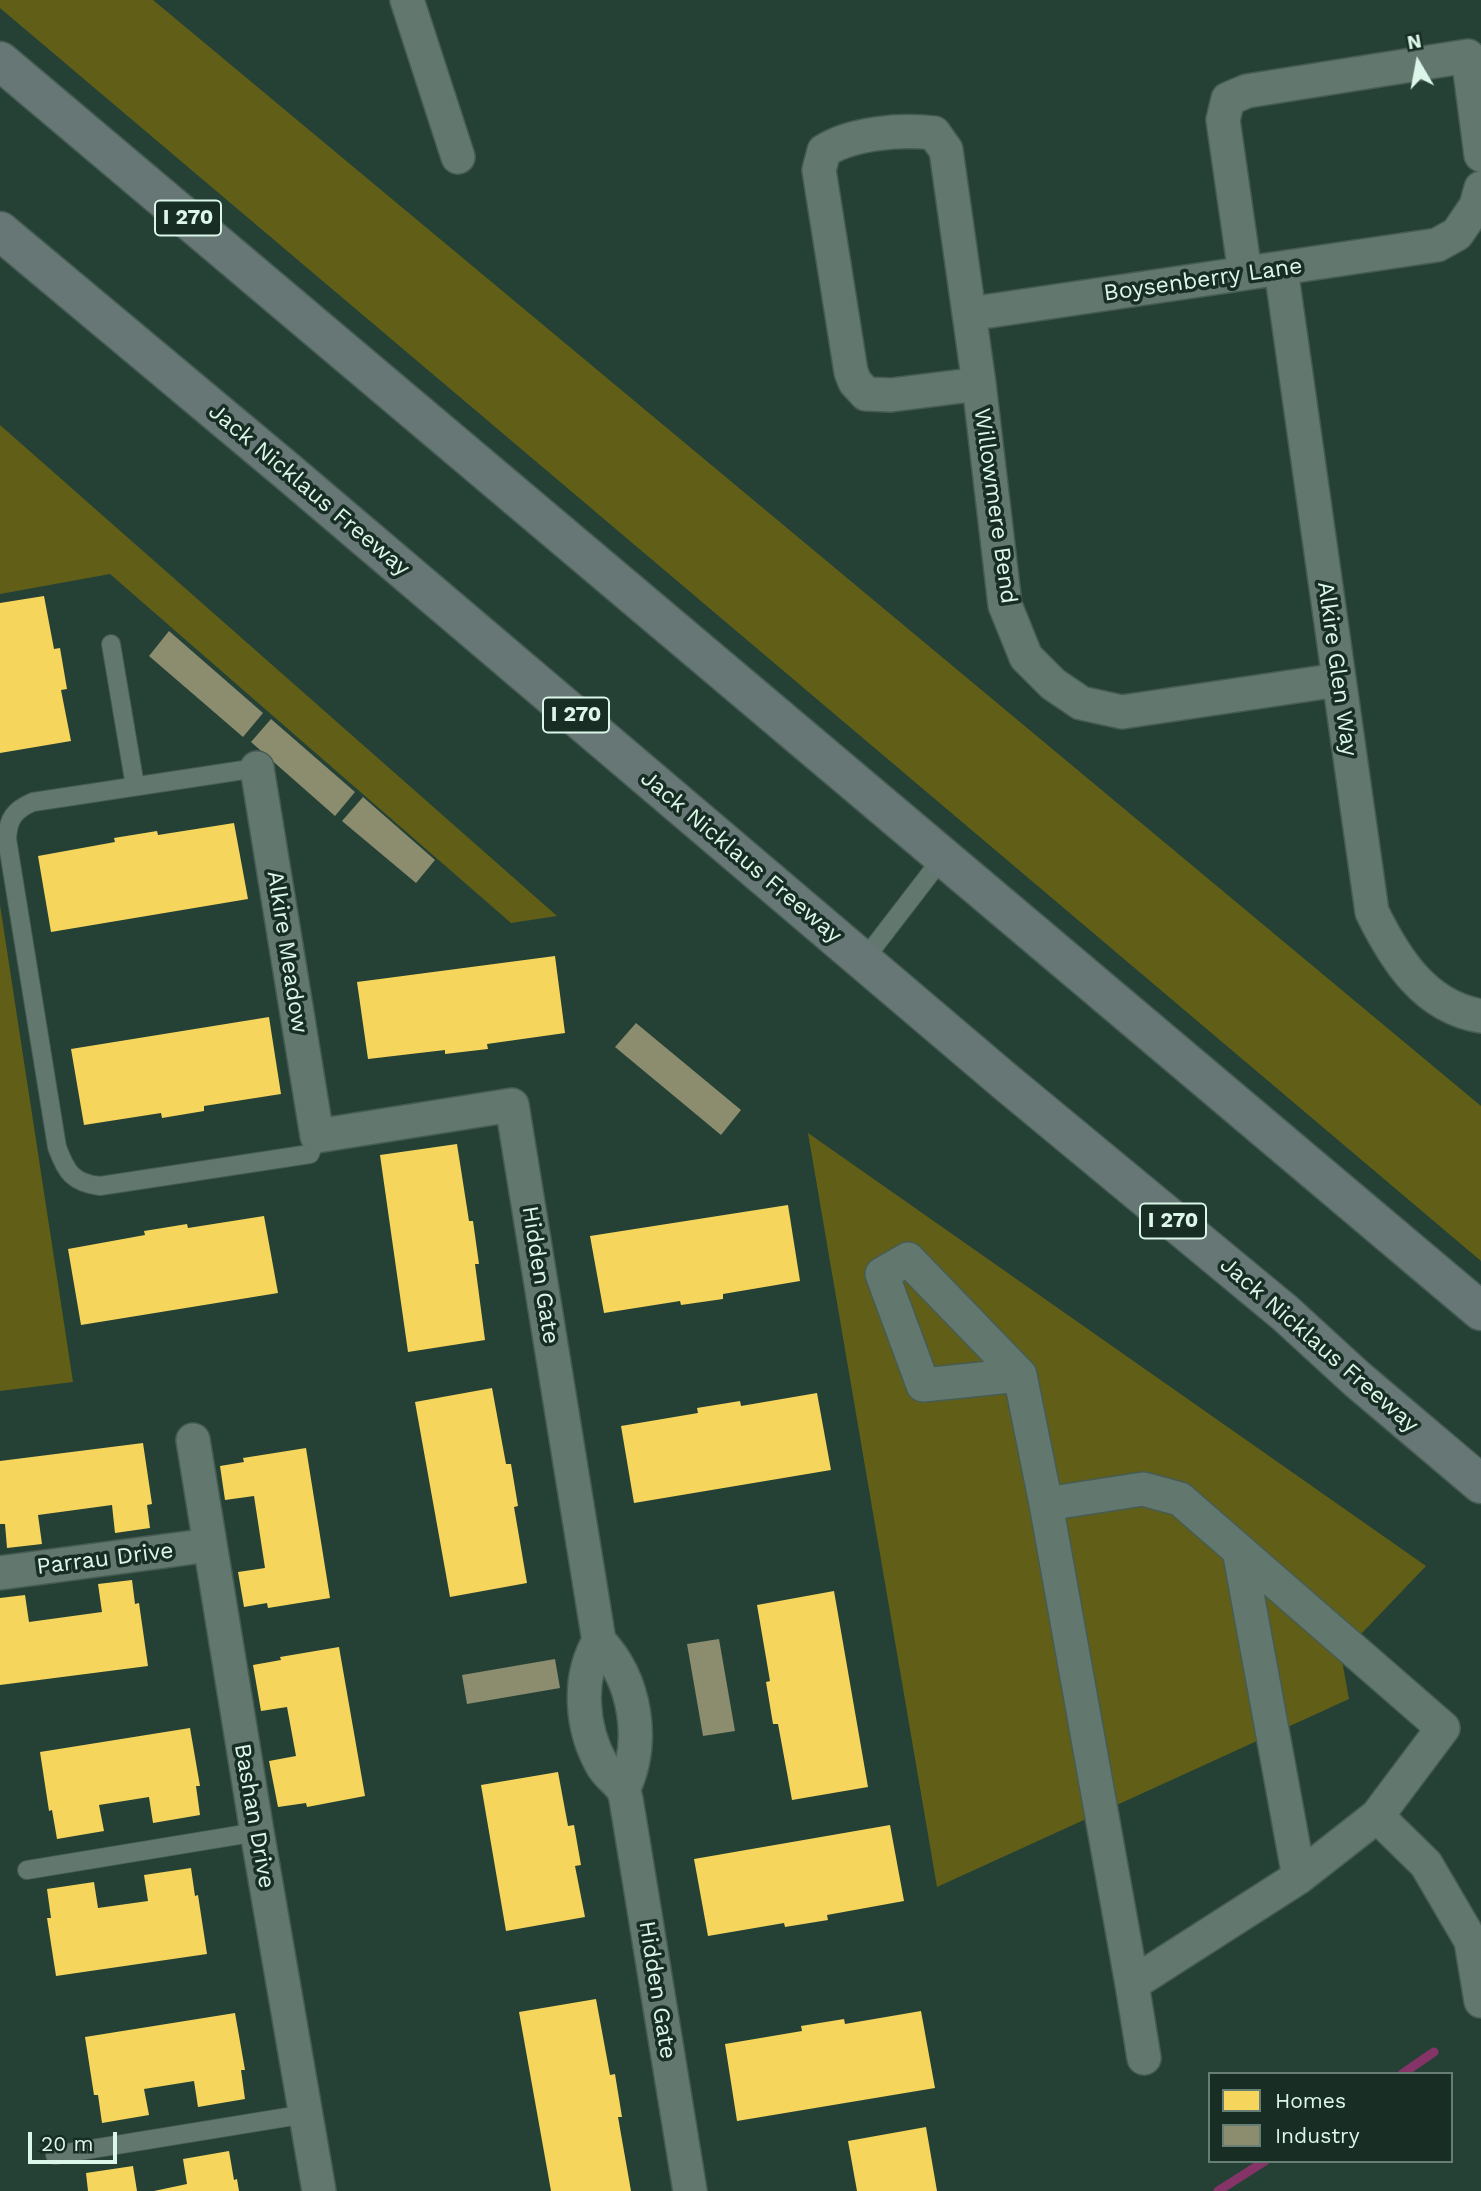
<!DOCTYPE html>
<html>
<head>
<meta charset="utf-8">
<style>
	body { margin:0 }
	#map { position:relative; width:1481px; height:2191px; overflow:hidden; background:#254136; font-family:"Work Sans",sans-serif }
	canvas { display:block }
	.legend { position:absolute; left:1208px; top:2072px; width:245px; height:91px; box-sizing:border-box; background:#182e25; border:2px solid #667e74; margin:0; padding:9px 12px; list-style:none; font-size:21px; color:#dcf7ea }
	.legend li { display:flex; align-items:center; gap:14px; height:35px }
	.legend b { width:35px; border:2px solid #667e74 }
	.north { position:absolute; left:1383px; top:28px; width:70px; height:70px; -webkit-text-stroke:5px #182e25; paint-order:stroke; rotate:350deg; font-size:19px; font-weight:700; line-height:28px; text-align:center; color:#dcf7ea }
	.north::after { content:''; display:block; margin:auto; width:24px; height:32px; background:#dcf7ea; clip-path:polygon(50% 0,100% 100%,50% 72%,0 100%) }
	.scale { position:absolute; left:28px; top:2132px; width:89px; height:32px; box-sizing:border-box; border:4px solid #dcf7ea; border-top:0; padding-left:9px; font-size:21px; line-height:24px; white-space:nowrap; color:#dcf7ea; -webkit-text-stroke:5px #182e25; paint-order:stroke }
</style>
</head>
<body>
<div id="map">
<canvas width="1481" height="2191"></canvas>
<ul class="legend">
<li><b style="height:19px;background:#f6d55c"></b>Homes</li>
<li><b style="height:19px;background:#8c8c6e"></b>Industry</li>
</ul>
<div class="north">N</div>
<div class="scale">20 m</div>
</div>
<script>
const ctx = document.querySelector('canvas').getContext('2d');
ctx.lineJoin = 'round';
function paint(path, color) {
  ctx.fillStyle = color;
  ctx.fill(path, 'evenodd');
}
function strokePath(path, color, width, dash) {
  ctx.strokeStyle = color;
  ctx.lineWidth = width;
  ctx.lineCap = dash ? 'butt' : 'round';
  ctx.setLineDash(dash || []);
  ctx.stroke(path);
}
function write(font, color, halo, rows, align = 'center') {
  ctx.font = font + ' "Work Sans",sans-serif';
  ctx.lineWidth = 7;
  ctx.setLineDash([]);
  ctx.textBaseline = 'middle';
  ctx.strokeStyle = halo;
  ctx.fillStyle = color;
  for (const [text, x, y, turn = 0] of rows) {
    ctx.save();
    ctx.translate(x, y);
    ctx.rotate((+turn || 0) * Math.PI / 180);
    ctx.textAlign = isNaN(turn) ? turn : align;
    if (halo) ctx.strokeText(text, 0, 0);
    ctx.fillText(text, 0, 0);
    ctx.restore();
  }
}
paint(new Path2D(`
	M0,0H153L1481,1106V1261L0,8Z
	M0,425L557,916L511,923L110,574L0,594Z
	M0,905L73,1382L0,1391Z
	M808,1133L1426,1566L1341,1655L1349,1699L937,1887Z`), '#615f17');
paint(new Path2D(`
	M44,596L54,649L60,648L67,689L61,690L71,741L0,753V603Z
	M234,823L248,899L51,932L38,856L115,842L114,838L157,831L158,835Z
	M555,956L565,1033L487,1044L488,1049L445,1054V1050L368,1059L357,982Z
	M269,1017L281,1094L204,1106V1111L162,1118L161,1113L84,1125L71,1049Z
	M457,1144L469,1221H473L479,1264H475L485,1340L408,1352L380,1155Z
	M788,1205L800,1281L723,1294V1299L681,1305L680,1301L604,1313L590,1236Z
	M264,1216L278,1293L81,1325L68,1249L145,1235L144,1231L187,1224L188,1228Z
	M492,1388L506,1464H511L518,1506L514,1507L527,1583L450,1597L415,1402Z
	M817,1393L831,1470L634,1503L621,1426L698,1413L697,1408L740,1401L741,1406Z
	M143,1443L152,1504L147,1505L150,1528L115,1533L112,1505L38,1515L42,1544L7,1548L5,1524H0V1461Z
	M306,1448L330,1598L268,1608L267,1603L244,1607L238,1572L265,1568L254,1496L225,1500L220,1466L244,1462L243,1458Z
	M132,1580L135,1604L139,1603L148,1666L0,1685V1598L25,1595L29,1622L102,1612L98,1584Z
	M834,1591L868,1787L792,1800L778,1724H773L766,1682L770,1681L757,1605Z
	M339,1647L365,1796L307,1807L306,1803L278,1807L269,1761L296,1756L287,1707L261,1711L253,1665L281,1660L280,1657Z
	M190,1728L200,1786H196L200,1815L153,1823L149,1797L99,1805L104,1831L57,1839L52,1810L49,1811L40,1752Z
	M558,1772L568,1826L574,1825L581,1865L575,1866L585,1917L506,1931L481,1785Z
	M890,1825L904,1901L827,1915L828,1920L785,1927L784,1923L708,1936L694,1859Z
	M191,1868L195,1896L198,1895L207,1954L56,1976L47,1918H51L47,1889L94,1882L98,1908L148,1901L144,1875Z
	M596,1999L610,2075L615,2074L622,2117H618L631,2191H551L519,2012Z
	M921,2011L935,2088L737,2121L725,2044L802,2031L801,2026L844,2019L845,2024Z
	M235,2013L245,2070H241L245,2099L198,2107L194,2081L144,2089L149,2115L102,2123L98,2095H94L85,2037Z
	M926,2127L937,2191H857L848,2141Z
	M229,2151L234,2180L237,2179L239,2191H154L187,2184L183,2159Z
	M133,2166L137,2191H88L86,2173Z`), '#f6d55c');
paint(new Path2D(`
	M169,631L263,713L243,737L149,656Z
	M271,719L355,792L335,816L251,742Z
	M363,797L435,860L416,883L342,821Z
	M636,1023L741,1110L721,1135L615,1047Z
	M719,1639L735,1731L703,1736L687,1644Z
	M555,1659L560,1688L467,1704L462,1675Z`), '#8c8c6e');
strokePath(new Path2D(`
	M1402,2074L1434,2052
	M1218,2191L1265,2161`), '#843466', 9);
const lane = new Path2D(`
	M111,644L135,786
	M257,768L33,802C14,810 8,819 7,839L57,1147C66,1172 73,1183 100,1186L310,1154L317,1136
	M863,961L943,857
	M27,1870L257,1832
	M55,2155L306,2114`);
const street = new Path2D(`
	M407,0L458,157
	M1281,269L1372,912C1395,959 1425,1007 1481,1016
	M1245,273L1223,120L1228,99L1247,91L1468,56L1481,155
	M969,314L1437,245L1457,234L1476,206L1481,188
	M979,384L891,395L866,394L855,382L851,372L819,170L824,151C852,133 901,129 934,133L946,150L979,384L1005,605L1026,657L1053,684L1081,703L1122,712L1338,680
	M257,768L317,1136L512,1105L599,1641C636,1680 646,1742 623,1790
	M1020,1375L923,1385L882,1274L908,1259L1020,1375L1046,1504L1132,1984L1299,1877L1377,1816L1426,1864L1471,1941L1481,2001
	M193,1440L257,1832L319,2191
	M1046,1504L1143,1489L1180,1499L1443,1728L1377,1816
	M1239,1550L1299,1877
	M0,1573L210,1545
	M599,1641C577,1678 581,1728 602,1765C607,1775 618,1781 623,1790C627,1797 627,1809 629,1817L690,2191
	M1132,1984L1144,2058`);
const highway = new Path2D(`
	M0,61L1481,1311
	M0,231L287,471L1007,1083L1285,1313L1357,1379L1481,1484`);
strokePath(lane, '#465c53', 20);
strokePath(street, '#465c53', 36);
strokePath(highway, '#465c53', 41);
strokePath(lane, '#62776e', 18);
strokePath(street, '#62776e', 33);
strokePath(highway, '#667776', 38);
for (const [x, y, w] of [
	[188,218,66],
	[576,715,66],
	[1173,1221,66]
]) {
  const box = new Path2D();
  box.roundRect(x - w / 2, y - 17.5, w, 35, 5);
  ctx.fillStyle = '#182e25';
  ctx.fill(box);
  strokePath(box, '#dcf7ea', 2);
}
write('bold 21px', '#dcf7ea', null, [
	["I 270",188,218],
	["I 270",576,715],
	["I 270",1173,1221]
]);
write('23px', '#dcf7ea', '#182e25', [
	["Boysenberry Lane",1203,280,-8],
	["Jack Nicklaus Freeway",309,490,40],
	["Willowmere Bend",995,506,82],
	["Alkire Glen Way",1337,669,82],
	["Jack Nicklaus Freeway",741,857,40],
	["Alkire Meadow",287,952,81],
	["Hidden Gate",540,1275,81],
	["Jack Nicklaus Freeway",1319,1345,41],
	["Parrau Drive",105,1559,-7],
	["Bashan Drive",254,1816,80],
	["Hidden Gate",657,1990,81]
]);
</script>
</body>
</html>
